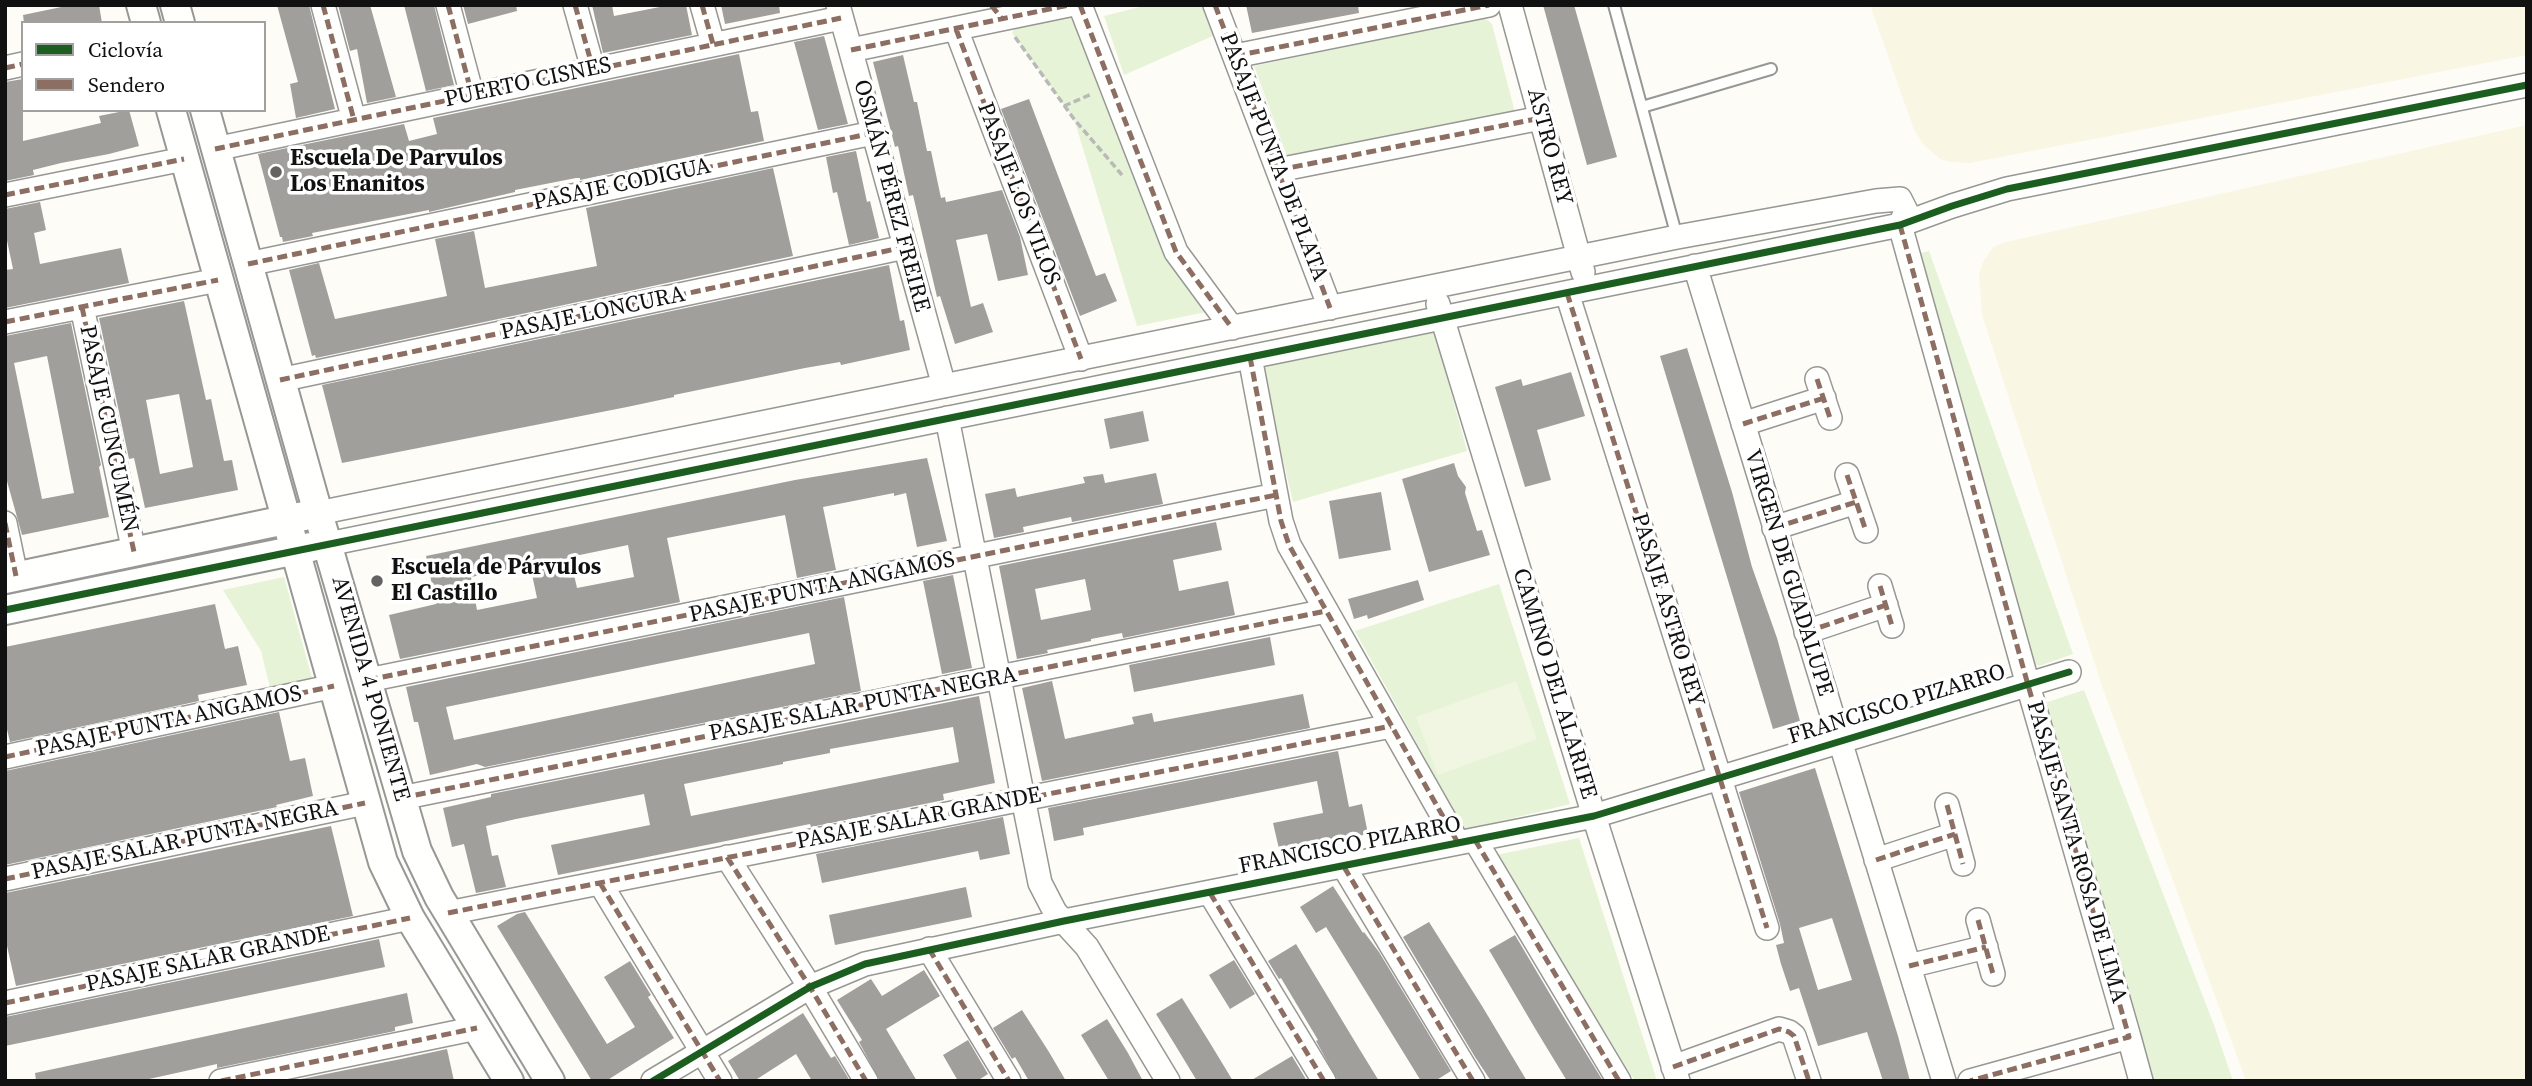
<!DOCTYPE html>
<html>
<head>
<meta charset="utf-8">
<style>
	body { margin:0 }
	#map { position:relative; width:2532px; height:1086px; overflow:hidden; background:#fdfcf7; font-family:"Source Serif 4",serif }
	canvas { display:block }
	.frame { position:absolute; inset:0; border:7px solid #111; pointer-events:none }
	.legend { position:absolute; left:21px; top:21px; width:245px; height:91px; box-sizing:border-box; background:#fff; border:2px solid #a0a0a0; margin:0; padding:9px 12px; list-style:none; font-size:21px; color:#111 }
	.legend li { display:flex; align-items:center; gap:14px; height:35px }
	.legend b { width:35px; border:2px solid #a0a0a0 }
</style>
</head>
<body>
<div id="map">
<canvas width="2532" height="1086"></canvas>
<div class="frame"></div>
<ul class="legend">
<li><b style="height:9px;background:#1b5e20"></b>Ciclovía</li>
<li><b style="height:9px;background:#8d6e63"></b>Sendero</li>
</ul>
</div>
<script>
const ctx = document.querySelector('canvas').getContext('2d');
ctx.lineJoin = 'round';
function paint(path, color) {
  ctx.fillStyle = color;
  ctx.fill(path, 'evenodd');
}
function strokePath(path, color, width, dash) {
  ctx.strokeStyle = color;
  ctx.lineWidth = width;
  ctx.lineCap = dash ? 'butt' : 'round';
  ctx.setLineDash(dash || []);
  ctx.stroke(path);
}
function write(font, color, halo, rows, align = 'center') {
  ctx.font = font + ' "Source Serif 4",serif';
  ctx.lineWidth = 7;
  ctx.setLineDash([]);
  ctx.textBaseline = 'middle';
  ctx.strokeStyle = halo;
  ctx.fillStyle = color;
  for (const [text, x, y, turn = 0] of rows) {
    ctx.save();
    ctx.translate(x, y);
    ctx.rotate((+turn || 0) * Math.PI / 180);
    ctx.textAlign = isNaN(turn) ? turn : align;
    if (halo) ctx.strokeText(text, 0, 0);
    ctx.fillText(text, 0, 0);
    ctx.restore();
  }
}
paint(new Path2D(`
	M1870,5H2527V55L1970,163L1951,162L1940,159L1924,145L1914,130Z
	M2527,125V1081H2246L2102,686L1982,315L1979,275L1983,262L1993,247L2006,242Z`), '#f9f7e4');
paint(new Path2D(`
	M1148,5H1205L1215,35L1124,75L1104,16Z
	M1071,16L1075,18L1216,310L1137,326L1074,119L1012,33L1015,27Z
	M1485,18L1492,24L1516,116L1288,159L1254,66Z
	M1929,251L2073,654L2039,666L2033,664L1921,253Z
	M1434,330L1467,451L1293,502L1260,364Z
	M284,577L312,678L270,688L261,651L223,590Z
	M1499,584L1570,804L1465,830L1355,631Z
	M2084,690L2214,1025L2233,1081H2153L2045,703Z
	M1579,838L1657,1081H1635L1496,855Z`), '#e7f3d7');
paint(new Path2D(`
	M1516,681L1537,739L1438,775L1416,717Z`), '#f0f6e1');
paint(new Path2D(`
	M71,5H99L102,23H24L23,15Z
	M277,5H309L335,109L296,118L290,84L298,82Z
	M338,5H370L396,97L367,103L357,49L350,51Z
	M404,5H434L454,85L426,91Z
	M463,5H516L517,11L468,24Z
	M592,5H612L614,16L670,5H686L692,35L603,53Z
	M721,5H779L780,13L725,24Z
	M1246,5H1358L1359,13L1252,33Z
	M1543,5H1574L1617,157L1587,165Z
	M824,36L848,124L818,130L794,42Z
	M739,54L751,112L758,111L764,141L580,180V178H576L515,190V192L429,212V210L312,233L313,236L283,242L282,237H280L258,154L404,124L409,141L437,134L433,118Z
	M903,55L914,102H917L927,151H931L941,198L945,197L946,202L1002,190L1020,237L1028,275L998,281L987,234L956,240L971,307L983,303L993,332L955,344L940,296L937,297L913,195L909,196L898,146L895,147L873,62Z
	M23,79V141L101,123L99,116L129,110L139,146L109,154L61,163L33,170L34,175L5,181V82Z
	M1029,99L1096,276L1105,273L1117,301L1080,316L1001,109Z
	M856,151L867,202L870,201L879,238L849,245L837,192L833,193L826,157Z
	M773,168L793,256L316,358L315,355L312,356L289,270L319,263L335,319L447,296L435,239L474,231L485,288L597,266L586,208Z
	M40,202L46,230L34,233L40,264L121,248L129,283L5,308V270L13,269L5,231V209Z
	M889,265L900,321L904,320L910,350L841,365L840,362L805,368L674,395V397L627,407L342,463L322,385Z
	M184,301L206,400L211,399L224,461L232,460L238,490L145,508L134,458L129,459L99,318ZM179,394L193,467L160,474L146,400Z
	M71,323L101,465L99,467L109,517L22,535L5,474V336ZM47,356L74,493L42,499L14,363Z
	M1687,348L1732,492L1752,567L1777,638L1800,721L1773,729L1660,356Z
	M1571,372L1585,416L1537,430L1551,480L1525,487L1495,387L1521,379L1523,386Z
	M1143,411L1149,441L1110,449L1104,419Z
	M927,458L947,541L917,547L906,493L894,496V493L823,507L836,570L797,578L785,515L667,538L680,602L400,659L389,615L436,604L426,556L795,480ZM628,545L634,577L577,588L570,557ZM530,565L537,598L477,610L471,577Z
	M1454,463L1458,476L1466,487L1465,493L1477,531L1482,530L1490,555L1429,572L1402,479Z
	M1156,473L1163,504L1072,522L1071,517L1023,527L1024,532L994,538L985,494L1015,488L1017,497L1085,483L1083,477L1103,474L1105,483Z
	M1381,492L1391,550L1339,559L1329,501Z
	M1216,522L1222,550L1173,560L1179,591L1228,581L1235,615L1123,638L1122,633L1091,639V641L1047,650L1048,653L1017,659L999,566ZM1085,579L1091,610L1041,620L1035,589Z
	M953,575L972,668L942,674L923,581Z
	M1418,580L1424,600L1368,619L1367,615L1354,619L1348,599Z
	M844,597L861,691L485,767L477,764L430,775L418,722H414L406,687ZM809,633L815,664L454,740L446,707Z
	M215,604L225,649L238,646L247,685L198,695L199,701L10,742L5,721V647Z
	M1270,637L1275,665L1134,692L1129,665Z
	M1052,681L1065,739L1134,724L1132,717L1152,713L1154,722L1303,694L1310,728L1042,781L1022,688Z
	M979,696L995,783L943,794L944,800L811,827L810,824L558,875L551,845L650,825L644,794L516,819L486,826L492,856L498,855L506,887L476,893L464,844L452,847L443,808L491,797V794ZM953,727L959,762L691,816L684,784L783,764V762L830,753V749Z
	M279,712L290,761L305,758L313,796L276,805L277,807L5,865V771Z
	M1338,751L1349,807L1362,804L1368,834L1280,853L1273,823L1323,813L1317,781L1083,828L1084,835L1054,841L1048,808Z
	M1815,768L1898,1036L1910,1081H1883L1867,1032L1818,1046L1799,988L1790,991L1781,964L1776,945L1784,943L1780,924L1739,792ZM1832,918L1852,980L1818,990L1799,928Z
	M1003,817L1010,854L980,860L978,851L822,883L816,854Z
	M331,826L353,916L16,986L5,937V893Z
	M1333,886L1363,933L1364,932L1379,952L1451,1071L1435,1081H1421L1326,927L1316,933L1300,907Z
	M966,887L972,917L835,945L829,915Z
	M525,912L607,1044L635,1027L604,977L630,961L651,995L648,997L674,1038L606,1081H592L497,926L517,914Z
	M1429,922L1482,1006L1527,1081H1491L1475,1057L1403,937Z
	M1515,935L1560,1011L1603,1081H1567L1536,1030L1489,950Z
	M379,939L385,967L5,1046V1017Z
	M1296,944L1360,1050L1379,1081H1338L1316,1041L1318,1040L1281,978L1279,979L1268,961Z
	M1234,960L1255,994L1230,1009L1209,975Z
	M924,970L940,996L886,1029L917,1081H880L859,1042L862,1040L837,1000L871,979L882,996Z
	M407,993L413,1023L395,1027V1031L217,1068V1064L140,1081H36L35,1073Z
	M1182,998L1210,1043L1233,1081H1197L1177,1048L1156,1014Z
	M1022,1010L1049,1052L1066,1081H1029L1015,1057L1012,1059L993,1028Z
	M803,1013L831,1058L835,1056L850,1081H812L796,1054L754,1081H740L728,1061Z
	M1107,1019L1128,1053L1143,1081H1109L1081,1035Z
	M968,1040L988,1074L977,1081H958L943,1055Z
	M447,1049L454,1081H291L401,1059Z
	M1292,1056L1307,1081H1250Z`), '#a19f9c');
const service = new Path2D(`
	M1614,5L1677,237
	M1642,107L1771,69`);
const minor = new Path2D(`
	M323,5L354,120
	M448,5L472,95
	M575,5L593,69
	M702,5L713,44
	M838,5L944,386
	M1080,5L1176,252L1232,328
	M1215,5L1330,308
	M1510,5L1583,272
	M956,29L1081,359
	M851,50L1069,5
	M1235,56L1489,5
	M5,68L23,64
	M215,149L841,18
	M1278,170L1541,118
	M5,195L184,159
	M1900,225L2028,685L2129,1037L1970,1081
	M248,264L873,133
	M1695,266L1944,1081
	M1567,293L1767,928
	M1438,304L1594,816L1678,1081
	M82,307L134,552
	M5,322L218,280
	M1250,357L1281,521L1289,545L1458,843
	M1817,379L1830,418
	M280,380L905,247
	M947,418L1040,883L1055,912L1087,947L1168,1081
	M1743,424L1824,398
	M1847,475L1866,531
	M318,513L1677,237L1876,201L1900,199L1906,211L1900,225
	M5,523L16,576
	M1774,528L1856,502
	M328,544L1900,225L1952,206L2007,189L2527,85
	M1880,586L1892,626
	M1806,632L1886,605
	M368,680L1276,495
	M5,757L334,686
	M401,798L1326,611
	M1947,805L1963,864
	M1475,840L1619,1081
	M727,857L810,987L866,1081
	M1876,860L1955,834
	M1344,867L1473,1081
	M5,879L365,803
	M600,883L720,1081
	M1210,893L1324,1081
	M448,913L1391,726
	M1978,920L1993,974
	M929,949L1009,1081
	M1909,966L1986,947
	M5,1003L410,918
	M2129,1037L2141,1081
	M1673,1067L1779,1029L1789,1032L1794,1036L1809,1081
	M221,1081L477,1028
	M653,1081L810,987L865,964L1064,921L1594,816L2069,672`);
const tertiary = new Path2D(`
	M141,5L146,23
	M175,5L180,23
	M171,110L383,862L410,918L509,1081
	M205,110L318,513L417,851L439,897L550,1081
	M5,579L304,516
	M5,610L311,547`);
strokePath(service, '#979795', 14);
strokePath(minor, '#979795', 26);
strokePath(tertiary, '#979795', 32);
strokePath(new Path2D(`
	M1015,37L1074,119L1122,175
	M1064,106L1092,94`), '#b9b9b8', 3.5, [7, 3.5]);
strokePath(service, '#fffffe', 10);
strokePath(minor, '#fffffe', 23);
strokePath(tertiary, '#fffffe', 28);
strokePath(new Path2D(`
	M323,5L354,120
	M448,5L472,95
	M575,5L593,69
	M702,5L713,44
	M991,5L1003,20
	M1080,5L1176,252L1232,328
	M1215,5L1330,308
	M956,29L1081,359
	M851,50L1069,5
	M1235,56L1489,5
	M5,68L23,64
	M215,149L841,18
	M1278,170L1541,118
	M5,195L184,159
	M1900,225L2028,685L2129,1037L1970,1081
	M248,264L873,133
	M1567,293L1767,928
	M82,307L134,552
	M5,322L218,280
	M1250,357L1281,521L1289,545L1458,843
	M1817,379L1830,418
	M280,380L905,247
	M1743,424L1824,398
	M1847,475L1866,531
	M5,523L16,576
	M1774,528L1856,502
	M1880,586L1892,626
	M1806,632L1886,605
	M368,680L1276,495
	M5,757L334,686
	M401,798L1326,611
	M1947,805L1963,864
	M1475,840L1619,1081
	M727,857L810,987L866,1081
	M1876,860L1955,834
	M1344,867L1473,1081
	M5,879L365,803
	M600,883L720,1081
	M1210,893L1324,1081
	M448,913L1391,726
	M1978,920L1993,974
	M929,949L1009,1081
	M1909,966L1986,947
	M5,1003L410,918
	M1673,1067L1779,1029L1789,1032L1794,1036L1809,1081
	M221,1081L477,1028`), '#8d6e63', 5, [10, 5]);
strokePath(new Path2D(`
	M5,610L1900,225L1952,206L2007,189L2527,85
	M653,1081L810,987L865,964L1064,921L1594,816L2069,672`), '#1b5e20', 7);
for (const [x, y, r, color] of [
	[276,172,7,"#646362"],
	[377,581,7,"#646362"]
]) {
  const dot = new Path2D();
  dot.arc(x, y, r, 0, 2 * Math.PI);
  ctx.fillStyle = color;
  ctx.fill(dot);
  strokePath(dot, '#fff', 2.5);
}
write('23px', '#111', '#fff', [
	["PUERTO CISNES",528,83,-12],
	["ASTRO REY",1549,147,75],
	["PASAJE PUNTA DE PLATA",1273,157,69],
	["PASAJE CODIGUA",622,185,-12],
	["PASAJE LOS VILOS",1018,194,69],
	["OSMÁN PÉREZ FREIRE",891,196,75],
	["PASAJE LONCURA",593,314,-12],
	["PASAJE CUNCUMÉN",108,429,78],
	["VIRGEN DE GUADALUPE",1788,573,73],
	["PASAJE PUNTA ANGAMOS",822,588,-12],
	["PASAJE ASTRO REY",1667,610,73],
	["CAMINO DEL ALARIFE",1554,684,73],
	["AVENIDA 4 PONIENTE",370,689,74],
	["PASAJE SALAR PUNTA NEGRA",863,705,-11],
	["FRANCISCO PIZARRO",1897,705,-17],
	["PASAJE PUNTA ANGAMOS",169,722,-12],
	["PASAJE SALAR GRANDE",919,819,-11],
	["PASAJE SALAR PUNTA NEGRA",185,841,-12],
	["FRANCISCO PIZARRO",1350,846,-11],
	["PASAJE SANTA ROSA DE LIMA",2076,852,74],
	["PASAJE SALAR GRANDE",208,960,-12]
]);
write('bold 23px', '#111', '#fff', [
	["Escuela De Parvulos",290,159],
	["Los Enanitos",290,185],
	["Escuela de Párvulos",391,568],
	["El Castillo",391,594]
], 'left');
</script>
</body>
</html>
